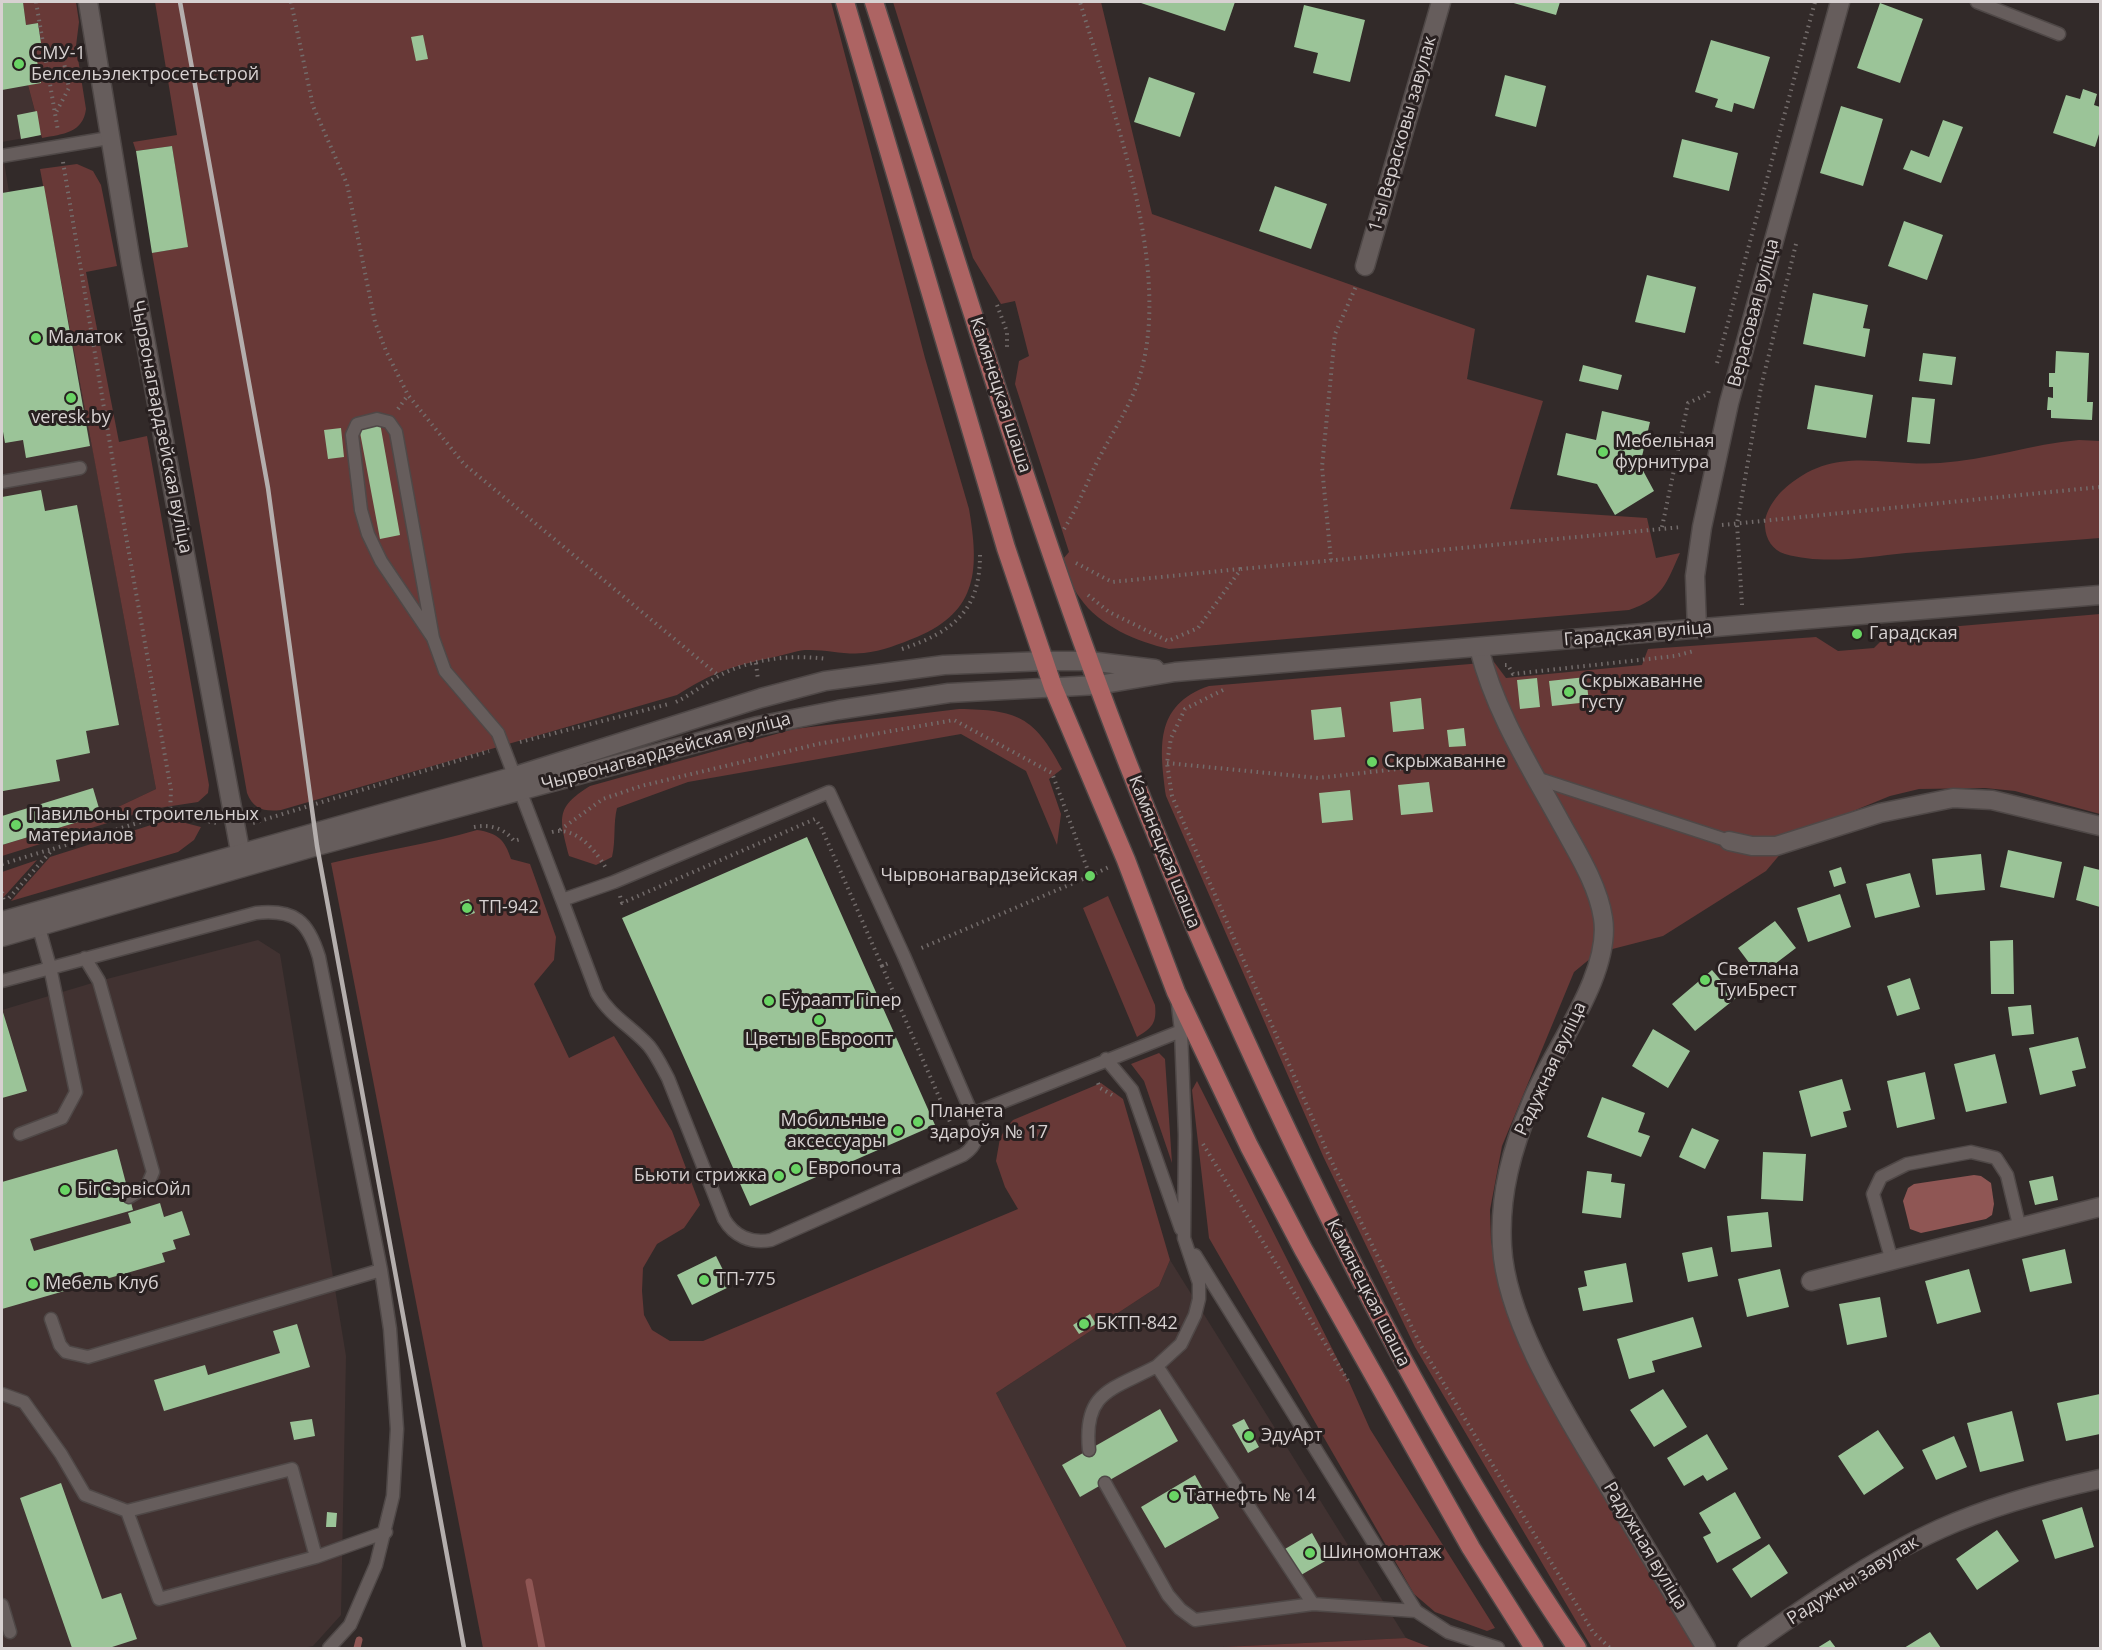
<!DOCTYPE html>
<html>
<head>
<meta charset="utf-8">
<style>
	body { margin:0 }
	#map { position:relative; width:2102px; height:1650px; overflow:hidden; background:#322a29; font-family:"Open Sans",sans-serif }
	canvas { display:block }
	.frame { position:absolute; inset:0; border:3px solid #d7d1d1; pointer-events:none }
</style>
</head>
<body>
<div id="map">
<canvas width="2102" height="1650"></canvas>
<div class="frame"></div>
</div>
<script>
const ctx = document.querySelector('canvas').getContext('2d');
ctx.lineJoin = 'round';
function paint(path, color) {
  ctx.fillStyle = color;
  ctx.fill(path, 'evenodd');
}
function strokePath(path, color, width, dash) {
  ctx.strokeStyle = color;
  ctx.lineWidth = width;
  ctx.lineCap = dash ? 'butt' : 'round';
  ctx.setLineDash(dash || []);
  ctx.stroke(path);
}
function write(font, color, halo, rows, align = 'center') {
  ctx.font = font + ' "Open Sans",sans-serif';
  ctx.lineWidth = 6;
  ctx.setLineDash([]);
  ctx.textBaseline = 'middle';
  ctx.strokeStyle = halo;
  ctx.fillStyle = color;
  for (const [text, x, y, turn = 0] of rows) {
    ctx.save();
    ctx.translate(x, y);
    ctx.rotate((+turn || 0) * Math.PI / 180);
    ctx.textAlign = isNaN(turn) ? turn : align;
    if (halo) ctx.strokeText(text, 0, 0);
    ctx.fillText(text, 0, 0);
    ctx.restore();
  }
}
paint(new Path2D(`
	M2,2H23L27,25L38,23L41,43V83L28,85L41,135L2,142Z
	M2,149L9,192L2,193Z
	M50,220L156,789L101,815L2,845V229Z
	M258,940L280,954L346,1356L341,1615L313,1646L302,1648H2V1010L99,981Z
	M1170,1260L1406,1638L1203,1648H1127L996,1393L1159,1286Z`), '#413231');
paint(new Path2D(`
	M23,2H76L79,22L76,46L86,109C83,133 63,134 42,138L28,85L40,83L34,44L41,42L38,23L26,25Z
	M155,2H831L925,358L969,509C979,568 979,611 917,637C900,644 882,651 864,653C844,655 825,649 805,650C795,651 784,655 774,657C733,666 713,672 677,695L281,810C264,812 253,809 247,793L152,253L187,247L172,146L136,151L133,142L177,135Z
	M893,2H1101L1152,214L1475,329L1467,379L1543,401L1510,509L1647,518L1656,558L1680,553C1666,584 1663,598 1629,610L1169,649C1138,642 1099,626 1080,598C1072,588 1068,572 1063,559L1069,552L1015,384L1019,361L1029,356L1015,301L1001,304L973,258Z
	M77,164L93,171L101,185L117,266L86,272L119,442L147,436L209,785L208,793L198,802L152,809L2,856V845L101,815L156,789L40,169Z
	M2079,440L2100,441V538C2036,543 1971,548 1906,553C1867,557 1823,565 1785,554C1772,550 1766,539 1765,527C1763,515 1774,499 1782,491C1833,443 1880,467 1940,463C1987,460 2032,444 2079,440Z
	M2100,614V814L2015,791L1985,788L1919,789L1890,796L1809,829L1782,852L1766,871L1663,936L1597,953L1574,972L1502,1146L1490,1210L1491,1241L1503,1300L1529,1362L1700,1648H1592L1415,1347L1323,1156L1166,796C1160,750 1153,705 1209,686L1494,662L1506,678L1642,665L1648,649L1816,637L1838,651L1874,648L1890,632Z
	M959,709C1017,710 1034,716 1062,769L1049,779L1061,814L1057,845L1026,771L961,734L688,782L617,808C613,824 616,840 612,857L596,865L569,856C560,819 554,808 590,786L794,729Z
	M170,819L201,827L194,840L178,852L11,901L50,857Z
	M477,830C498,833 505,840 511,859L530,864L556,937L554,960L534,984L569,1058L614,1036L672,1131L700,1205L684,1228L657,1244L643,1268L642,1291L644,1315L652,1330L670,1341H703L1018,1209L1005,1187L996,1161L1000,1138L1006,1128L1013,1120L1101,1083L1123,1099L1170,1260L1159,1286L996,1393L1127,1648H483L331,863C380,851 429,844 477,830Z
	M37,860L2,899V872Z
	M1108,896L1155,1005C1157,1023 1152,1028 1137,1037L1083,908Z
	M1159,1053L1165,1059L1172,1163L1144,1081L1131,1064Z
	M1197,1081L1350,1384L1370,1429L1495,1628L1487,1631L1435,1612L1414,1594L1209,1238L1192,1090Z
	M1406,1638L1432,1648H1203Z`), '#683937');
paint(new Path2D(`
	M1974,1175L1981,1176L1991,1183L1994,1204L1992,1215L1986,1219L1921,1233L1910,1229L1903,1201L1908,1188L1914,1184Z`), '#8f5654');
strokePath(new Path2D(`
	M529,1582L542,1648
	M357,1648L359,1640`), '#8f5654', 7);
paint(new Path2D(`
	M2,2H23L26,25L38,23L41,43L34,44L41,83L2,90Z
	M1138,2H1235L1225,31Z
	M1510,2H1560L1556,15Z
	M1880,3L1923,19L1900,83L1857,68Z
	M1304,5L1365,20L1350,82L1313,73L1318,53L1294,47Z
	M423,35L428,59L416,61L411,37Z
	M1711,40L1770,57L1754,109L1734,103L1732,112L1715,107L1718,99L1695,92Z
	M1505,75L1546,86L1536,127L1495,116Z
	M1149,77L1195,93L1180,137L1134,122Z
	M2083,89L2097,94L2094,105L2100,107V131L2095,147L2053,133L2066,95L2080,99Z
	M1841,106L1883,119L1863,186L1820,173Z
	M37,111L41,135L21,139L17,115Z
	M1943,120L1963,127L1941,183L1903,169L1911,150L1929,157Z
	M1682,139L1738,153L1729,191L1673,177Z
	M172,146L188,247L152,253L136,151Z
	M44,186L90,446L26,458L23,440L5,443L2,426V193Z
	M1275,186L1327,204L1311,249L1259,231Z
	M1904,221L1943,235L1927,280L1888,266Z
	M1647,275L1696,287L1685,333L1635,322Z
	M1813,293L1868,305L1863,328L1870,329L1865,357L1803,344Z
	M2056,351L2089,353L2087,402H2093L2092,420L2051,418V410H2047L2048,397L2053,398V387H2049V373H2055Z
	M1923,353L1956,357L1952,385L1919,381Z
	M1583,365L1622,375L1618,390L1579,381Z
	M1815,385L1873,395L1866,438L1807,429Z
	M1912,397L1935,399L1930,444L1907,442Z
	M1602,411L1650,422L1640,465L1654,491L1615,515L1597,484L1557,475L1566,433L1596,440Z
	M380,423L400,535L380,539L359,427Z
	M341,428L344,457L328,459L324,430Z
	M41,490L45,511L77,505L119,725L86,731L90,753L56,760L60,781L3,791L2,497Z
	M1586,677L1589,702L1552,706L1549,681Z
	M1537,678L1540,707L1520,709L1517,680Z
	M1421,698L1424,729L1393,732L1390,702Z
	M1341,707L1345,737L1314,740L1311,710Z
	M1464,728L1466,746L1449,747L1447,730Z
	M1429,782L1433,812L1401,815L1398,785Z
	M93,788L101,815L2,845V816Z
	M1350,790L1353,820L1322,823L1319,793Z
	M807,837L935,1125L750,1206L622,918Z
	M2008,850L2062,862L2054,898L2000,887Z
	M1981,854L1985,890L1936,895L1932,859Z
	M2084,866L2100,870V907L2076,900Z
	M1841,867L1846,883L1834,887L1829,871Z
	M1910,873L1920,907L1875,918L1866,884Z
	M1840,894L1851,927L1808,942L1797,908Z
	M469,899L475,913L466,916L460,902Z
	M1775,921L1796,948L1759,976L1738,948Z
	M2013,940L2014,994H1991L1990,941Z
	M1712,970L1736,998L1695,1031L1672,1004Z
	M1910,978L1920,1009L1897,1016L1887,986Z
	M2031,1005L2034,1034L2012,1036L2008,1007Z
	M2,1009L27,1091L2,1098Z
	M1653,1029L1690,1051L1668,1088L1632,1066Z
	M2078,1037L2086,1068L2072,1071L2076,1086L2040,1095L2029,1048Z
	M1995,1054L2007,1103L1966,1112L1954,1064Z
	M1925,1072L1935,1119L1897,1128L1887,1081Z
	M1842,1079L1851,1110L1843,1112L1847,1127L1811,1137L1799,1091Z
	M1602,1097L1645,1113L1638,1132L1650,1136L1641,1157L1587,1137Z
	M1692,1128L1719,1140L1705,1169L1679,1157Z
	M117,1149L133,1210L30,1239L34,1251L131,1223L128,1213L160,1203L164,1217L182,1211L190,1235L173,1240L176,1249L162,1253L165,1262L2,1309V1182Z
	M1763,1152L1806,1154L1803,1201L1761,1199Z
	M1587,1171L1612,1174L1611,1182L1625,1184L1621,1218L1582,1213Z
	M2053,1176L2058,1200L2035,1205L2029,1181Z
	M1768,1212L1772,1247L1731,1252L1727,1216Z
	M1712,1247L1718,1276L1688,1282L1682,1253Z
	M2065,1249L2072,1283L2030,1292L2022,1259Z
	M716,1256L731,1286L692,1305L677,1275Z
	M1626,1263L1633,1302L1583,1311L1578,1288L1587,1286L1584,1271Z
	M1780,1269L1789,1307L1747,1317L1738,1279Z
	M1969,1269L1981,1312L1937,1324L1925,1281Z
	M1880,1297L1887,1337L1847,1345L1839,1304Z
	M1090,1314L1096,1324L1079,1334L1073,1325Z
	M1693,1317L1702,1347L1652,1361L1655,1372L1629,1379L1617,1339Z
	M297,1324L310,1367L164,1411L154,1380L205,1365L208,1375L280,1353L273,1331Z
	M1663,1389L1687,1427L1654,1447L1630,1410Z
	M2100,1394V1434L2066,1441L2057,1403Z
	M1160,1409L1178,1441L1080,1497L1062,1465Z
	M2012,1411L2024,1461L1980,1472L1967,1423Z
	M312,1419L315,1436L294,1440L290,1422Z
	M1244,1419L1259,1447L1248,1453L1232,1425Z
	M1878,1430L1904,1468L1864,1495L1838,1456Z
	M1707,1434L1728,1469L1707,1481L1703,1475L1684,1486L1667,1458Z
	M1954,1436L1967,1467L1936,1480L1922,1450Z
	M1195,1475L1219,1518L1165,1548L1141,1507Z
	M61,1483L102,1599L121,1593L137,1639L109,1648H72L20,1498Z
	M1735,1492L1761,1538L1717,1563L1703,1537L1711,1533L1699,1513Z
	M2082,1507L2094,1547L2055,1559L2042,1520Z
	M327,1512L337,1513L336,1527H326Z
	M1997,1530L2019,1561L1977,1590L1956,1559Z
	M1312,1533L1327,1560L1301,1575L1285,1549Z
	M1769,1544L1788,1573L1751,1598L1732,1569Z
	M1930,1632L1941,1648H1904Z
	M1830,1640L1836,1648H1817Z`), '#9bc498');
const lane = new Path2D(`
	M1977,2L2059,34
	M2,156L109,138
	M2,482L80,468
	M433,638L396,432L389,422L377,419L357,424L352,435L361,510L368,534L381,561L433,638L445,671L498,733L562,900L614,882L829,792L904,956L972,1114L1181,1031L1178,1005
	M1536,778L1729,841
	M562,900L597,993C610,1016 632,1027 649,1046C657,1056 662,1067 668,1078L724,1219C734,1236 751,1244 771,1240L963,1155C980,1144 979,1130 972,1114
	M85,958L99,981L153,1172L147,1186L129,1197
	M2,981L256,913C295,909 308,921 319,957L381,1270L390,1329L397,1429L393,1496L376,1565L350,1625L329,1648
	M1181,1031L1185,1135L1184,1238L1199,1283V1299L1195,1315L1181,1344L1157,1366L1313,1604L1416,1611
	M1106,1059L1132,1090L1181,1229
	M20,1134L62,1118L76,1092L50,967L37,921
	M1195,1255L1416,1611L1448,1632L1498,1648
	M1892,1261L1873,1194L1881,1177L1907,1164L1971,1152L1996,1158L2007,1175L2020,1229
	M51,1319L60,1345L66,1352L88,1357L381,1270
	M2,1394L24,1402L61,1454L85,1495L127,1511
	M1089,1450C1083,1391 1112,1390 1157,1366
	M1105,1483L1168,1595L1180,1609L1195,1620L1313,1604
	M316,1557L292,1469L127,1511L159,1599L316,1557L386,1532
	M2,1605L10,1632`);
const street = new Path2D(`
	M88,2L131,263L243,867
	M1365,266L1441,2
	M1479,648C1495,712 1529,765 1561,823C1577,852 1598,885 1603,918C1612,974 1553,1049 1532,1101C1512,1148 1499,1195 1502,1246C1506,1324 1570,1421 1609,1487C1642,1541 1674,1595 1706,1648
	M1729,841L1752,846H1776L1880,813L1953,798L1992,800L2100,826
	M1811,1281L2100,1207
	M1747,1648C1808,1605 1872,1560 1940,1529C1991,1506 2046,1491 2100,1479`);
const secondary = new Path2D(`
	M1697,629L1695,576L1702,527L1729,403L1840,2
	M2,921L515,776L761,698L825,681L944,665L1046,661H1089L1155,669
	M2,937L317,846L758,726L838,710L949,693L1098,685L1175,672L2100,595`);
const primary = new Path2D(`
	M845,2L1006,548L1053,687L1126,860L1176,992L1249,1146L1303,1249L1471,1548L1534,1648
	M874,2C945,222 1011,445 1090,663C1143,810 1205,954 1271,1096C1361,1289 1457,1471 1577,1648`);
strokePath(lane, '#4f4847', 15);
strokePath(street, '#4f4847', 21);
strokePath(secondary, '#4f4847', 21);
strokePath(primary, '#4f4847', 21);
strokePath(new Path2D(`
	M36,2L58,131
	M291,2L313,106L347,184L375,322L386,351L408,395L464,464L719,676
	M44,46L63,58L69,88L55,114
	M66,72L80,70
	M63,162L115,474L171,790L170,813
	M997,305L1007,332V351
	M1717,363L1815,2
	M398,409L408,395
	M1722,525L2100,487
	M1662,527L1688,403L1708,394L1709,390
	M1064,529C1078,507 1086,484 1098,460C1113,431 1131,406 1140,375C1173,267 1111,107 1080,2
	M1331,560L1322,467L1335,334L1357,284
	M1076,563L1112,582L1240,569
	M1088,595L1109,612L1168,641L1198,628L1241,569L1682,527
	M1742,605L1737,524L1761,387L1796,244
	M902,649C952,632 980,612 980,555
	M756,663L758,680
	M1505,665H1508L1513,674L1675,656L1694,651
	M1223,690L1185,709L1171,738L1167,763L1172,796L1329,1156L1420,1344L1593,1632L1610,1648
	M676,702C690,695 703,685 717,677C748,659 791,654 827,659
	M520,742L669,704
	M1167,763L1318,778L1503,757
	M253,823L489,751
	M474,827C490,824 504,828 514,841L521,839
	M560,830L603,799L641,786L818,744L954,720L1052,773L1090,876L919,949
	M552,832C576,826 595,850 606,868
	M2,864L52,849
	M1090,876L1109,867
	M2,892L4,902
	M620,896L622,903L815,819L821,827L882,966L891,962
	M9,898L53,849L170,813L216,823
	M882,966L957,1138
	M1098,1083L1100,1088L1112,1095
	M1203,1144L1350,1384`), '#736c6b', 4, [1.5, 4.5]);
strokePath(lane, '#665d5c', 12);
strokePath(street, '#665d5c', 18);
strokePath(secondary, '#665d5c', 18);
strokePath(primary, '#ad6463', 18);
strokePath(new Path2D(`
	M180,2L268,488L317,846L464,1648`), '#b4aead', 4.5);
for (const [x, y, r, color] of [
	[19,64,6,"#69d464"],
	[36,338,6,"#69d464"],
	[71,398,6,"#69d464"],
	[1603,452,6,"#69d464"],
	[1857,634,6,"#69d464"],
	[1569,692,6,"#69d464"],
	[1372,762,6,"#69d464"],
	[16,825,6,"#69d464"],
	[1090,876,6,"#69d464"],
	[467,908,6,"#69d464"],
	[1705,980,6,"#69d464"],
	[769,1001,6,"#69d464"],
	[819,1020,6,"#69d464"],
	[918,1122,6,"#69d464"],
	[898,1131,6,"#69d464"],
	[796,1169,6,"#69d464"],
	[779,1176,6,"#69d464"],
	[65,1190,6,"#69d464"],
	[704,1280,6,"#69d464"],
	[33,1284,6,"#69d464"],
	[1084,1324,6,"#69d464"],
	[1249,1436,6,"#69d464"],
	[1174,1496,6,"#69d464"],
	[1310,1553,6,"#69d464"]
]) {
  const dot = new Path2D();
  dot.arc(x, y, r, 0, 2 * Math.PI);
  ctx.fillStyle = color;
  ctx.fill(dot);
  strokePath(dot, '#282020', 2);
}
write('18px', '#d7d1d1', '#282020', [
	["СМУ-1",31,54],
	["Белсельэлектросетьстрой",31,75],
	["Малаток",48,338],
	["veresk.by",71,418,"center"],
	["Мебельная",1615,442],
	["фурнитура",1615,463],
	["Гарадская",1869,634],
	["Скрыжаванне",1581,682],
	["густу",1581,703],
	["Скрыжаванне",1384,762],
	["Павильоны строительных",28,815],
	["материалов",28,836],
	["Чырвонагвардзейская",1078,876,"right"],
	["ТП-942",479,908],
	["Светлана",1717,970],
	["ТуиБрест",1717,991],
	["Еўраапт Гіпер",781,1001],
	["Цветы в Евроопт",819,1040,"center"],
	["Планета",930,1112],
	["здароўя № 17",930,1133],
	["Мобильные",886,1121,"right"],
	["аксессуары",886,1142,"right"],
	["Европочта",808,1169],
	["Бьюти стрижка",767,1176,"right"],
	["БігСэрвісОйл",77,1190],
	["ТП-775",716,1280],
	["Мебель Клуб",45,1284],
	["БКТП-842",1096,1324],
	["ЭдуАрт",1261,1436],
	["Татнефть № 14",1186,1496],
	["Шиномонтаж",1322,1553]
], 'left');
write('18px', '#d7d1d1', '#282020', [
	["1-ы Верасковы завулак",1403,134,-74],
	["Верасовая вуліца",1754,313,-75],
	["Камянецкая шаша",1000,395,72],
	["Чырвонагвардзейская вуліца",161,427,79],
	["Гарадская вуліца",1638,634,-5],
	["Чырвонагвардзейская вуліца",666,752,-15],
	["Камянецкая шаша",1164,852,68],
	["Радужная вуліца",1551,1069,-65],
	["Камянецкая шаша",1368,1293,63],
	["Радужная вуліца",1645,1546,59],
	["Радужны завулак",1853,1581,-32]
]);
</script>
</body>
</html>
